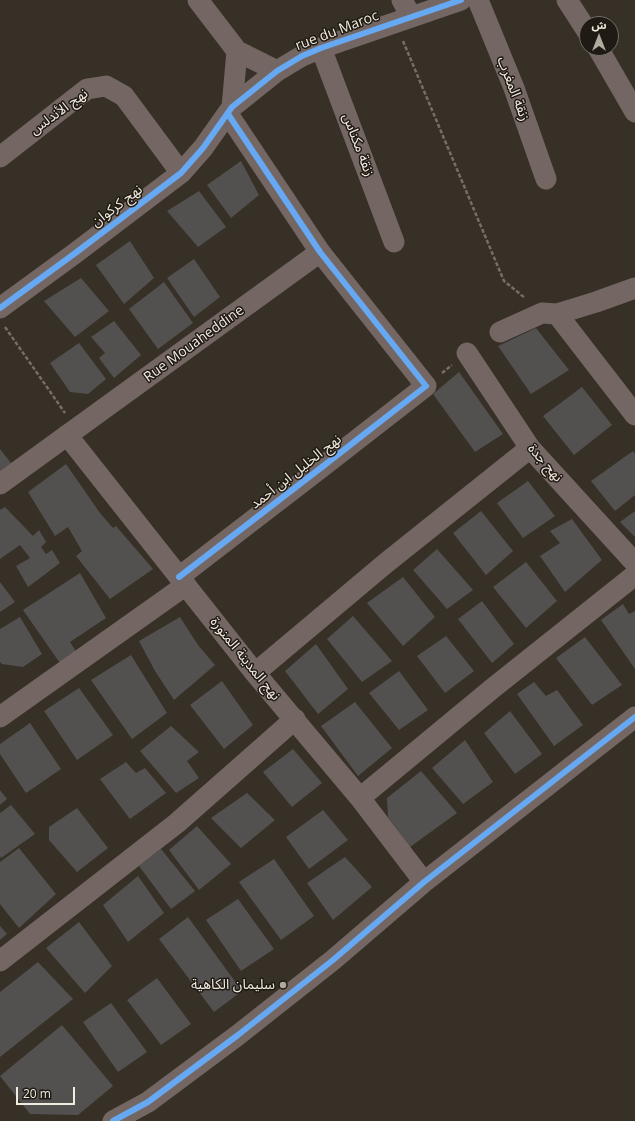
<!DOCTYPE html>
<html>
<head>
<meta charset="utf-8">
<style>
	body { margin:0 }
	#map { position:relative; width:635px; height:1121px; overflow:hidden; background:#363026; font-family:"Open Sans","Noto Sans Arabic",sans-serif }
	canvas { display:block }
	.north { position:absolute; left:579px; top:16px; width:40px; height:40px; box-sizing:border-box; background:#1f1a13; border:1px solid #736e65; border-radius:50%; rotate:0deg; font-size:11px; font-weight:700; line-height:16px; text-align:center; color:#f2ebe0 }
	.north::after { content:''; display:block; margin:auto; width:14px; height:18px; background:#b0aa9f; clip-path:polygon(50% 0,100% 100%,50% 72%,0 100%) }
	.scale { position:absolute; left:16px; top:1087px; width:59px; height:18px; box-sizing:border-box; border:2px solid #f2ebe0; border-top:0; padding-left:5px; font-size:12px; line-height:14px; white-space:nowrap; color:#f2ebe0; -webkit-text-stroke:3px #1f1a13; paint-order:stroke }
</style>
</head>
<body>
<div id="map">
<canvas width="635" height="1121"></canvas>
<div class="north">ش</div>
<div class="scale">20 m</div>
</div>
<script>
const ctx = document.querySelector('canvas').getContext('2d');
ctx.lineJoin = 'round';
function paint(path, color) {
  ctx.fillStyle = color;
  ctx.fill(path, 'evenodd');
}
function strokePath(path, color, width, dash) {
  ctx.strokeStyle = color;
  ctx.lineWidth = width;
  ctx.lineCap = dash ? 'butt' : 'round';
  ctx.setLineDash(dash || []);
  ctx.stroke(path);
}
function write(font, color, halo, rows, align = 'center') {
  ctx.font = font + ' "Open Sans","Noto Sans Arabic",sans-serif';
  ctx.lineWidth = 3;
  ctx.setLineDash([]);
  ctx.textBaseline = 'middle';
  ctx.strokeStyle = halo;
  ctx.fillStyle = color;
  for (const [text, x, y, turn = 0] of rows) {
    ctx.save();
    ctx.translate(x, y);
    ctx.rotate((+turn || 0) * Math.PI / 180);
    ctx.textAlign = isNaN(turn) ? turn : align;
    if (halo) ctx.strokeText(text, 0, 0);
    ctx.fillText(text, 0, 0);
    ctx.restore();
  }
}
paint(new Path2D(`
	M241,161L259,195L231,218L207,185Z
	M199,191L226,227L198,247L167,211Z
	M130,241L154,278L124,304L96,265Z
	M194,259L220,297L194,317L167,278Z
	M81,278L109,311L75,337L44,301Z
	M164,282L193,323L158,349L129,309Z
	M114,321L141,355L114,378L99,358L105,353L91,337Z
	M536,328L569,370L531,394L498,346Z
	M79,343L106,379L88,394L70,392L50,363Z
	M459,372L503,434L475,452L433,394Z
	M582,387L612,425L574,455L543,416Z
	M0,449L11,463L0,471Z
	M633,451L635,454V495L615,511L591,481Z
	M66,464L100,513L113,528L116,526L153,569L110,599L76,556L82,551L68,527L55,536L28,492Z
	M528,481L555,516L523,538L497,503Z
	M5,507L33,536L39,530L46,542L41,547L46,554L52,550L60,563L28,587L16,566L30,558L20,545L0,559V510Z
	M481,511L513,551L486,575L453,533Z
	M635,511V537L620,522Z
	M572,519L602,560L565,592L540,556L560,543L550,531Z
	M437,549L473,590L447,609L413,570Z
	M526,562L557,601L526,628L493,587Z
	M80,573L106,618L70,642L77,653L62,666L23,610Z
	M403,577L435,617L403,646L367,603Z
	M0,582L15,602L0,612Z
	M482,601L514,644L492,663L458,619Z
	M623,604L629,614L635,611V669L601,620Z
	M353,616L392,661L362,682L327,639Z
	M20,617L42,654L23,667L2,664L0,662V629Z
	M180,617L198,645L215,665L174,700L155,671L139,641Z
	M446,636L474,671L445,693L417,656Z
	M585,637L622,685L592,705L556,658Z
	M316,644L348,689L318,714L285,671Z
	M131,655L167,713L132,739L91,680Z
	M399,671L428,710L399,730L369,693Z
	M222,681L253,725L224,749L190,705Z
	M534,682L546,696L557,690L583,725L554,746L517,694Z
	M79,688L113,735L77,760L44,711Z
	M355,702L392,748L358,776L321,726Z
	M510,711L542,754L515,774L484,733Z
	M30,723L61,769L26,793L0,754V744Z
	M171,726L199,752L187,761L199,778L176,793L140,751Z
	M465,740L493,782L463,804L432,768Z
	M293,749L322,783L292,807L263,772Z
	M126,762L136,773L145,768L166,793L130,819L100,779Z
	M421,771L457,813L410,847L388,817L387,798Z
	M0,790L7,799L0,805Z
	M247,793L275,820L241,848L211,818Z
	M11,805L35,834L1,858L0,856V813Z
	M77,808L108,848L77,872L49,840V827Z
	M323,810L348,840L309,869L286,837Z
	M197,826L231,864L199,890L169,850Z
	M19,848L56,894L19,928L0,904V862Z
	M161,849L195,891L171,909L139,866Z
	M345,857L372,887L333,920L307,883Z
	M274,859L314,916L281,940L239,882Z
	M138,876L164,913L128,942L103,905Z
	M238,899L274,949L241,971L206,920Z
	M188,917L242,991L214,1012L159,939Z
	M79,922L112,966L85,993L46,948Z
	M0,926L7,934L0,940Z
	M38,962L73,999L0,1057V992Z
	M157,978L191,1024L161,1045L127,1000Z
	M111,1003L147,1052L118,1072L83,1022Z
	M62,1025L113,1086L78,1115L30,1114L0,1076Z`), '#535050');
strokePath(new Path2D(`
	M403,41L504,281L525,298
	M5,327L65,413
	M442,373L452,365`), '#776d69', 2.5, [4, 2]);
strokePath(new Path2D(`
	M198,0L237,51L277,71
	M402,0L411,16
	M478,0L514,88L546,179
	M567,0L587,31
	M321,48L394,242
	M598,48L635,112
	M232,107L237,51
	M0,157L87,89L106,86L124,96L181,173
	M0,308L74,254L181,173L203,148L232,107L277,71L302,56L321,48L461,0
	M557,314L635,415
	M500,332L542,313L557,314L596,302L635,288
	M467,353L530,448L635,563
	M67,435L255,673L360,798L424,882
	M0,484L320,252
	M179,577L322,467L426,386L320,252L228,114
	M255,673L386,563L530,448
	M0,717L186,585
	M360,798L493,688L635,575
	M0,961L177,823L295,719
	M113,1121L148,1102L238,1035L333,960L424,882L635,717`), '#746662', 21);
strokePath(new Path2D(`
	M0,308L74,254L181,173L203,148L232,107L277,71L302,56L321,48L461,0
	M179,577L322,467L426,386L320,252L228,114
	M113,1121L148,1102L238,1035L333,960L424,882L635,717`), '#66a8f1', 6);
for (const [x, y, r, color] of [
	[283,985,4,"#b0aa9f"]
]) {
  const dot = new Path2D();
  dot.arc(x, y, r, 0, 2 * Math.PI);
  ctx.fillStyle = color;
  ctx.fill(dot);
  strokePath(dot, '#1f1a13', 1.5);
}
write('14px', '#f2ebe0', '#1f1a13', [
	["rue du Maroc",337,31,-21],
	["زنقة المغرب",513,89,69],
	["نهج الأندلس",59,112,-36],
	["زنقة مكناس",358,145,69],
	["نهج كركوان",117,206,-37],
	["Rue Mouaheddine",194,344,-36],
	["نهج جدة",545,463,49],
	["نهج الخليل ابن أحمد",296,472,-38],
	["نهج المدينة المنورة",245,659,51]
]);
write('14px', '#f2ebe0', '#1f1a13', [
	["سليمان الكاهية",275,985]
], 'right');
</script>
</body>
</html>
